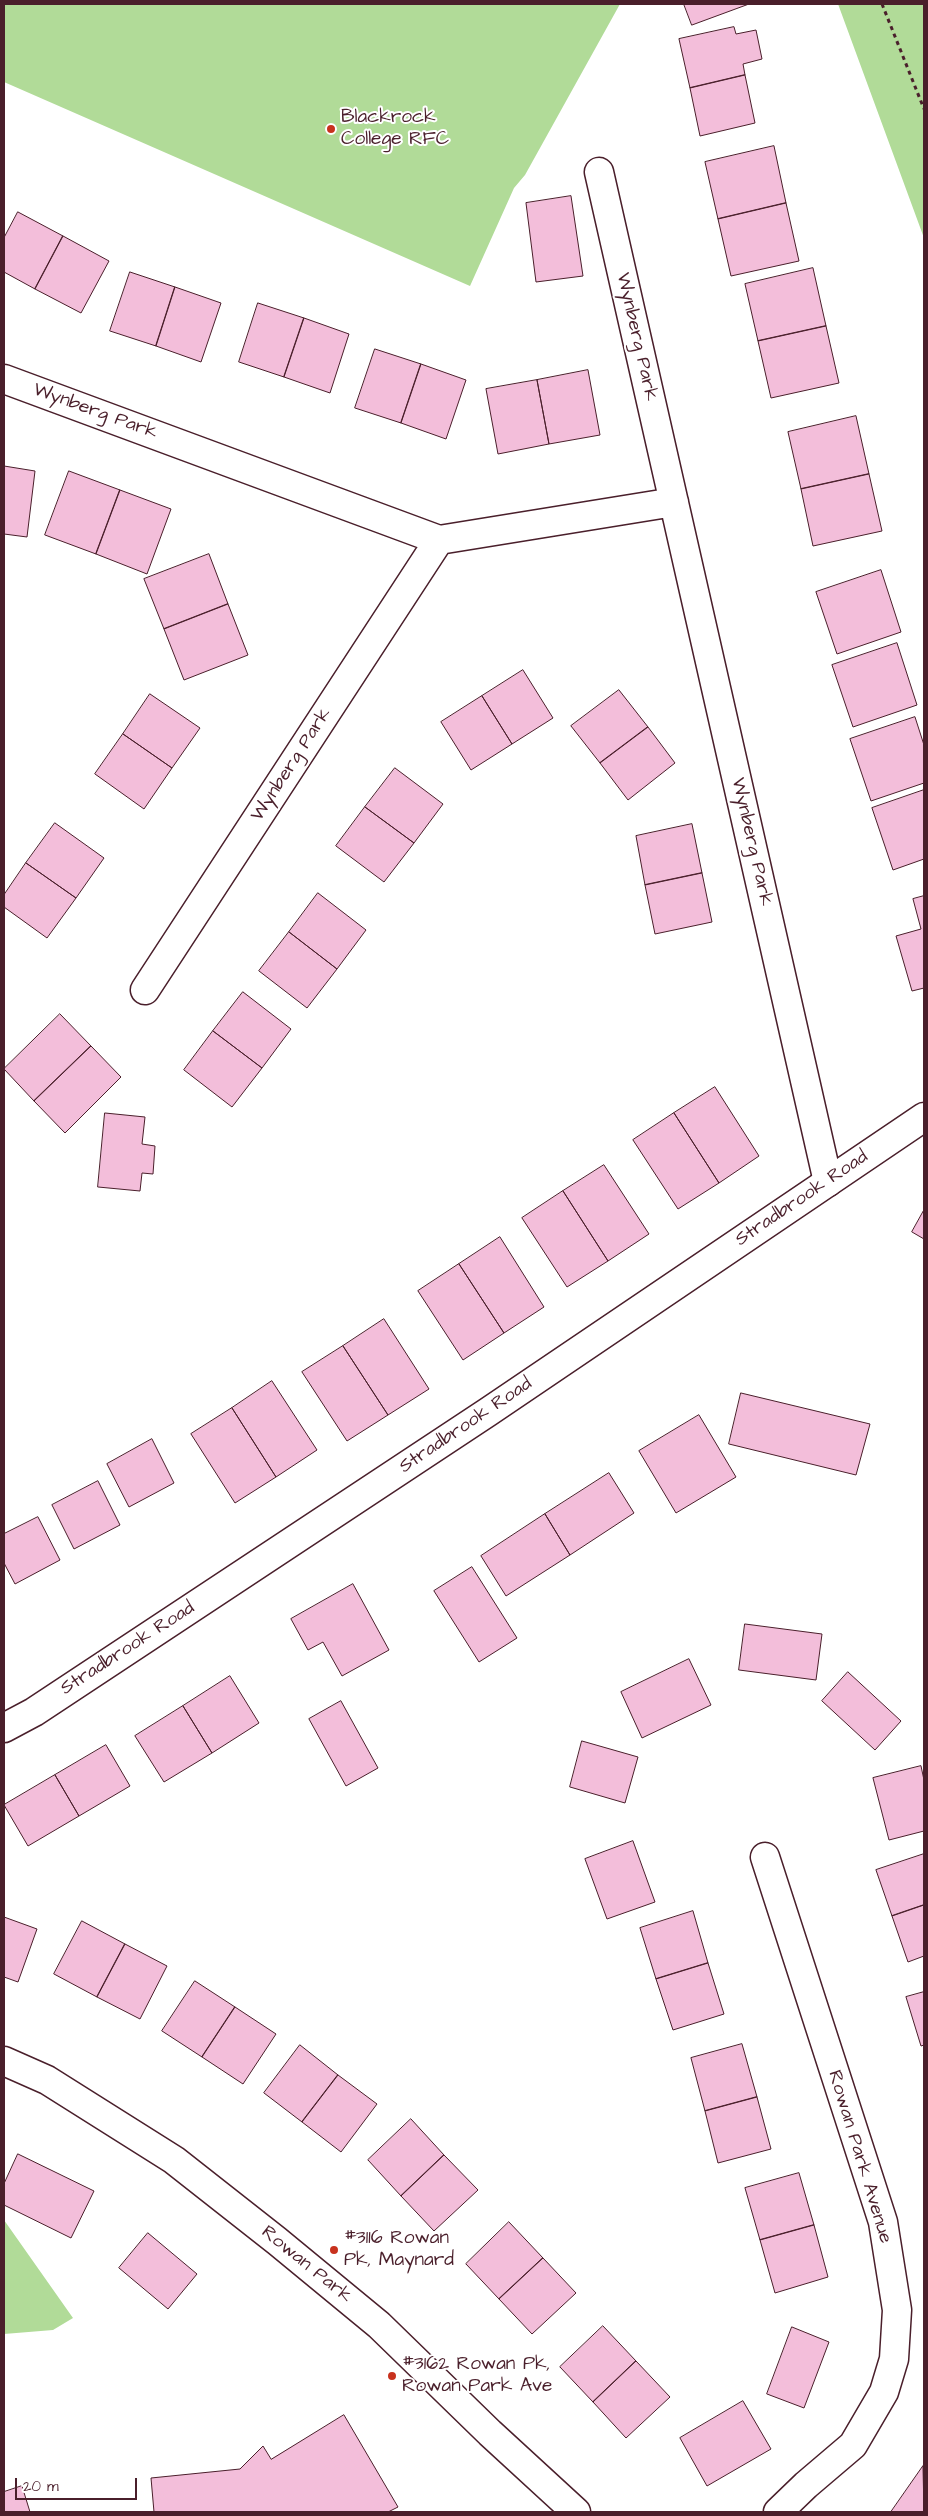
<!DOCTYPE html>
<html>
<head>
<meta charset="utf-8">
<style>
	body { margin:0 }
	#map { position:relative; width:928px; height:2516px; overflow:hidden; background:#fff; font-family:"Architects Daughter",sans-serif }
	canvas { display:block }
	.frame { position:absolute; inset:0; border:5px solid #4a1f2b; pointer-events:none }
	.scale { position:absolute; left:15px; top:2478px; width:122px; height:22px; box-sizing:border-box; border:2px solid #4a1f2b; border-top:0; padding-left:6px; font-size:15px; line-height:18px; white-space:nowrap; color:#4a1f2b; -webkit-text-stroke:4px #fff; paint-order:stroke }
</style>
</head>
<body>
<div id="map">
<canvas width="928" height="2516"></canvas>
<div class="frame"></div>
<div class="scale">20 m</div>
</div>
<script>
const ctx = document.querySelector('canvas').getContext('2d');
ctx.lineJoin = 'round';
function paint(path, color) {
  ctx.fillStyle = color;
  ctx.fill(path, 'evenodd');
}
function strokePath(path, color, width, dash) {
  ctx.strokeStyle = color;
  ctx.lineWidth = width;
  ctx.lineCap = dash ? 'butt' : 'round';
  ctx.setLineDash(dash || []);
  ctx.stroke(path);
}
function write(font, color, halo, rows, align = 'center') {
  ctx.font = font + ' "Architects Daughter",sans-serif';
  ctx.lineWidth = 4;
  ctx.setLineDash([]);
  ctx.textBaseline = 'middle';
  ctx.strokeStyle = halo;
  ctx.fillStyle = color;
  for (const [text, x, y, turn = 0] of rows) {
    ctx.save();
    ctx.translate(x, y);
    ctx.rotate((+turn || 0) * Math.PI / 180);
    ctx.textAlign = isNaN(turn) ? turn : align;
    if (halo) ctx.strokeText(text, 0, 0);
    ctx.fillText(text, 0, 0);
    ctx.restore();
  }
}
paint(new Path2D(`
	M4,4H620L525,175L514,188L470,286L4,82Z
	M838,4H924V238Z
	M4,2220L73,2318L53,2330L4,2334Z`), '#b1db98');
const building = new Path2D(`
	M684,4H749L692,25Z
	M734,27L736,34L756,30L762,59L743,64L745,75L690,88L679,39Z
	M745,75L755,123L700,136L690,88Z
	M774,146L786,203L718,219L705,162Z
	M571,196L583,276L536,282L526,203Z
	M786,203L799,261L731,276L718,219Z
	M18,212L63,236L35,289L4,272V238Z
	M63,236L109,261L81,313L35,289Z
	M813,268L826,326L758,341L745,284Z
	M130,272L175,287L156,346L110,331Z
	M175,287L221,303L201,362L156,346Z
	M258,303L304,318L284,377L239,362Z
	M304,318L349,334L330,393L284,377Z
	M826,326L839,383L771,398L758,341Z
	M375,349L421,364L401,423L355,408Z
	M421,364L466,380L446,439L401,423Z
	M588,370L600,435L549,444L537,380Z
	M537,380L549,444L498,454L486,389Z
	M856,416L869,474L801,489L788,432Z
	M4,466L35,471L27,537L4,534Z
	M69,471L120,490L96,554L45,535Z
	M869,474L882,531L813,546L801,489Z
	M120,490L171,509L147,574L96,554Z
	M209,554L228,604L164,629L144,579Z
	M881,570L901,632L837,654L816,592Z
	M228,604L248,655L184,680L164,629Z
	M897,643L917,705L853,727L832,665Z
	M523,670L553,718L512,744L482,696Z
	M619,690L648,727L600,763L571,726Z
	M150,694L200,728L172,768L123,734Z
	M482,696L512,744L471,770L441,722Z
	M915,717L924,745V783L871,801L850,739Z
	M648,727L675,763L628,800L600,763Z
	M123,734L172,768L144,809L95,774Z
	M395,768L443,804L414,843L365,807Z
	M924,790V859L893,870L872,808Z
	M365,807L414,843L384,882L336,846Z
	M55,823L104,858L76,898L26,863Z
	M692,824L702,873L645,885L636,836Z
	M26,863L76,898L47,938L4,907V895Z
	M702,873L712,922L655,934L645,885Z
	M318,893L366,930L337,969L289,932Z
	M924,896V988L912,991L896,936L921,929L913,899Z
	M289,932L337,969L307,1008L259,971Z
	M243,992L291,1029L262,1068L213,1031Z
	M60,1014L91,1046L34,1101L4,1069Z
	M213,1031L262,1068L232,1107L184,1070Z
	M91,1046L121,1077L65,1133L34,1101Z
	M715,1087L759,1156L719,1183L674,1113Z
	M105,1113L145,1117L142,1144L155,1146L153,1174L142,1173L140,1191L98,1187Z
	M674,1113L719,1183L678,1209L633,1140Z
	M604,1165L649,1234L608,1261L563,1191Z
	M563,1191L608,1261L567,1287L522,1218Z
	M924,1210V1239L912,1232Z
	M500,1237L544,1307L504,1333L459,1264Z
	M459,1264L504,1333L463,1360L418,1291Z
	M384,1319L429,1389L388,1415L343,1346Z
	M343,1346L388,1415L347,1441L302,1372Z
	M272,1381L317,1450L276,1477L232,1408Z
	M741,1393L870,1424L856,1475L729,1444Z
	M232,1408L276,1477L235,1503L191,1434Z
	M699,1415L736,1477L676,1513L639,1451Z
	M152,1439L174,1483L129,1507L107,1464Z
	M609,1473L634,1513L570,1555L545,1514Z
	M98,1481L120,1525L74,1549L52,1505Z
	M545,1514L570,1555L506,1596L481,1556Z
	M38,1517L60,1560L15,1584L4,1563V1534Z
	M472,1567L517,1638L479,1662L434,1591Z
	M353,1584L389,1650L342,1676L323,1642L308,1650L291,1619Z
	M745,1624L822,1634L816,1680L739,1670Z
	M689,1659L711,1705L642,1738L621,1692Z
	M848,1672L901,1721L875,1750L822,1701Z
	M230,1676L259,1723L212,1753L183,1706Z
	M341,1701L378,1768L346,1786L309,1719Z
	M183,1706L212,1753L164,1782L135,1736Z
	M582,1741L638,1757L625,1803L570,1787Z
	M106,1745L130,1786L79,1816L55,1775Z
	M921,1766L924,1780V1831L889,1840L873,1778Z
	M55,1775L79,1816L28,1846L4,1805Z
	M633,1841L655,1902L607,1919L585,1859Z
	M924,1854V1905L892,1916L876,1870Z
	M924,1905V1956L908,1962L892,1916Z
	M693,1911L708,1963L656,1979L640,1928Z
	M4,1917L37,1929L18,1982L4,1977Z
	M82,1921L125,1944L97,1997L54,1974Z
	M125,1944L167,1966L140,2019L97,1997Z
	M708,1963L724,2014L673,2030L656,1979Z
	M195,1981L235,2007L202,2057L162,2031Z
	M924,1992V2045L921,2046L906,1997Z
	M235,2007L276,2034L243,2084L202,2057Z
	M742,2044L757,2097L705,2111L691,2058Z
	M300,2045L338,2075L302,2122L264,2093Z
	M338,2075L377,2104L341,2152L302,2122Z
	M757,2097L771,2149L718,2163L705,2111Z
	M411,2119L444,2155L401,2196L368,2160Z
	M18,2154L94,2191L71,2238L4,2205V2184Z
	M444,2155L478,2190L434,2231L401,2196Z
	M799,2173L814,2225L760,2240L745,2188Z
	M509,2222L543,2258L499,2299L466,2264Z
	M814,2225L828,2277L775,2293L760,2240Z
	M148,2233L197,2274L168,2309L119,2268Z
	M543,2258L576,2293L532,2334L499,2299Z
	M603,2326L636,2361L593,2402L560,2367Z
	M792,2327L829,2342L804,2408L767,2394Z
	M636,2361L670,2397L626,2438L593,2402Z
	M743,2401L771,2449L707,2486L680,2438Z
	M344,2415L398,2507L388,2512H154L151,2478L240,2469L263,2446L271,2459Z
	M923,2466L924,2512H891Z
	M22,2486L30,2512H4V2492Z`);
paint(building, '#f3beda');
strokePath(building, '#4a1f2b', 1);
const street = new Path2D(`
	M599,172L828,1182
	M4,379L439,540L674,502
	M145,990L439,540
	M765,1857L883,2222L897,2310L894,2359L884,2392L853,2445L806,2485L778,2512`);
const secondary = new Path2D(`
	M4,1728L34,1712L488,1412L924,1117
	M4,2061L47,2080L174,2160L277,2241L379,2325L490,2433L576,2512`);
strokePath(street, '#4a1f2b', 31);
strokePath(secondary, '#4a1f2b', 31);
strokePath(new Path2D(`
	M882,4L924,109`), '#4a1f2b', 3, [4, 4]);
strokePath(street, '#fff', 28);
strokePath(secondary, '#fff', 28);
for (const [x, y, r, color] of [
	[331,129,5,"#c8321e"],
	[334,2250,5,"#c8321e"],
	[392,2376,5,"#c8321e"]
]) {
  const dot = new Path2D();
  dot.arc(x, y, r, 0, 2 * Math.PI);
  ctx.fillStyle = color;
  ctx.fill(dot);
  strokePath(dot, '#fff', 2);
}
write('19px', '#4a1f2b', '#fff', [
	["Blackrock",341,118],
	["College RFC",341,140],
	["#3116 Rowan",344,2239],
	["Pk, Maynard",344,2261],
	["#3162 Rowan Pk,",402,2365],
	["Rowan Park Ave",402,2387]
], 'left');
write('19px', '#4a1f2b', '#fff', [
	["Wynberg Park",636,337,77],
	["Wynberg Park",95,412,20],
	["Wynberg Park",292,765,-57],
	["Wynberg Park",751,842,77],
	["Stradbrook Road",802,1199,-34],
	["Stradbrook Road",466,1426,-34],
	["Stradbrook Road",128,1649,-33],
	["Rowan Park Avenue",859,2157,73],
	["Rowan Park",306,2265,39]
]);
</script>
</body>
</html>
